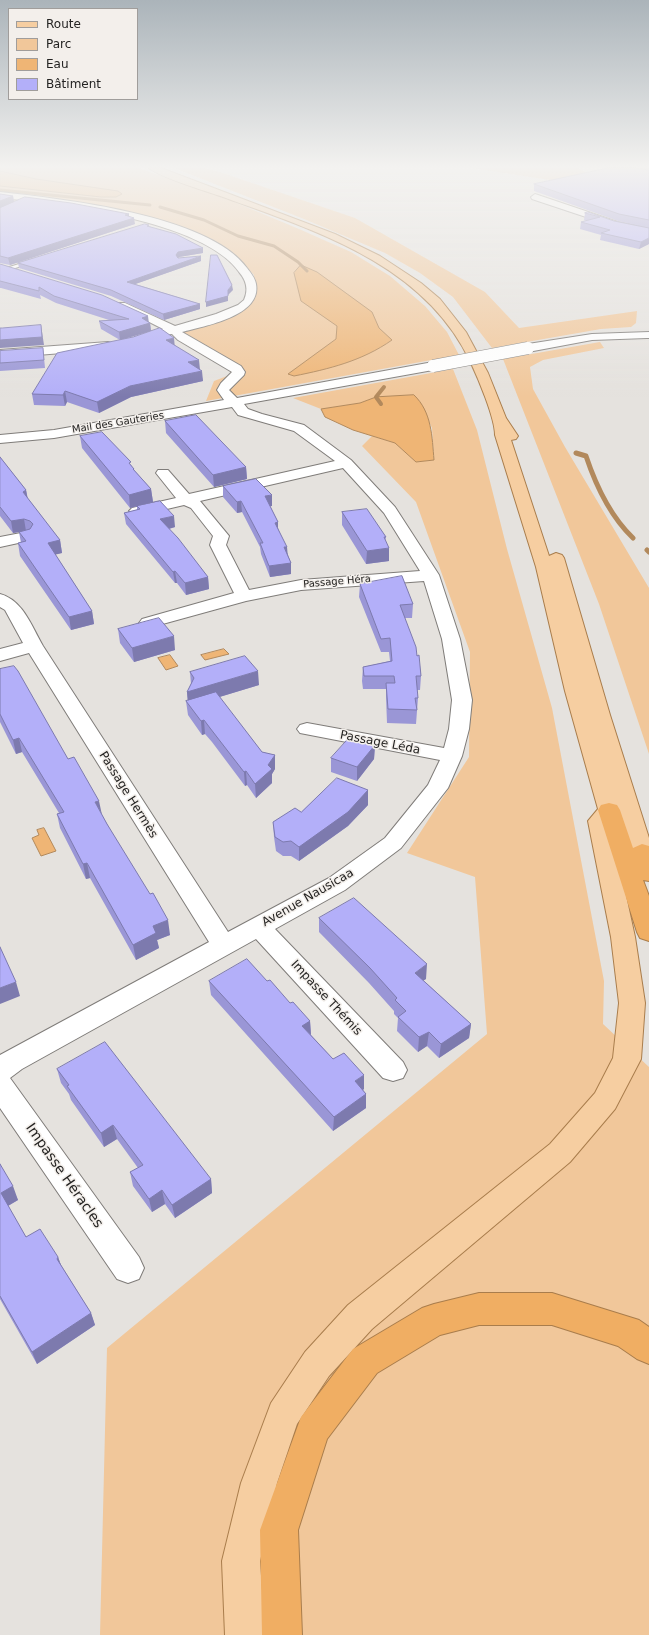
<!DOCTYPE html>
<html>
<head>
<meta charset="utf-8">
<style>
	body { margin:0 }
	#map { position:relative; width:649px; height:1635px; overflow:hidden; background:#e5e2de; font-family:"DejaVu Sans",sans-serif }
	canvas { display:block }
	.legend { position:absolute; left:8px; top:8px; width:130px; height:92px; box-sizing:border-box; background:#f3efeb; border:1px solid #a09d9b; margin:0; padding:5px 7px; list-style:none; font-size:12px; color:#242322 }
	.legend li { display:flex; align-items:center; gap:8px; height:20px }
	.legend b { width:20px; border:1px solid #a09d9b }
</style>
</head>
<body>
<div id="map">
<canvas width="649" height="1635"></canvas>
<ul class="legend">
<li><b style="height:5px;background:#f6cea1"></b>Route</li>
<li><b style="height:11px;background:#f1c79a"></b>Parc</li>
<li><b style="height:11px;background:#efb575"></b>Eau</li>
<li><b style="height:11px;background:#b3aff9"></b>Bâtiment</li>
</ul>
</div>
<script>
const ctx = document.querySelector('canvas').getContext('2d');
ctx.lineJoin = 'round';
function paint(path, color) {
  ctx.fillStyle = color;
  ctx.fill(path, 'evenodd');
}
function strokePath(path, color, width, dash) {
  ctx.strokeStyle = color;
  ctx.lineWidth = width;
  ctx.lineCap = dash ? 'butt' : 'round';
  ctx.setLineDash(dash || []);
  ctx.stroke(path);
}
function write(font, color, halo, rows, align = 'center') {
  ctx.font = font + ' "DejaVu Sans",sans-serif';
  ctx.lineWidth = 3;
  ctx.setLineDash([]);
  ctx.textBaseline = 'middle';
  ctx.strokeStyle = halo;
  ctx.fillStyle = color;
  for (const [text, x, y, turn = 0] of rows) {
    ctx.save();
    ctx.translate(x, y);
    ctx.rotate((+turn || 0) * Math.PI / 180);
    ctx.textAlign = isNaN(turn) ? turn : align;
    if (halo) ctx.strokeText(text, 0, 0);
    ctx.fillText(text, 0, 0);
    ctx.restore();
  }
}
paint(new Path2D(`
	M0,168H139L232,201L299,229L351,252L390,276L425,306L447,332L459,355L206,401L214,381L240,371L183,332L224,318L251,304L254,275L230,251L195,236L119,210L60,199L0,193Z
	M174,168H204L217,171L355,218L485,292L519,328L637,311L636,323L631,327L601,329L492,348L453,297L420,273L385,253L304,219Z
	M471,168H577L595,176L570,183Z
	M600,342L604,348L543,360L530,367L533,389L565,447L649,588V754L599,604L503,359Z
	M453,369L477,430L507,549L552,708L604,981L603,1024L649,1067V1635H100L107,1348L487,1034L475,877L407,853L469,757L470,652L416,502L362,446L372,436L395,443L416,462L434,460L432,428L426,415L376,397L360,403L321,409L293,398Z`), '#f1c79a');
const water = new Path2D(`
	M0,171L36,179L118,191L122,194L116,197H101L0,186Z
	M301,265L317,272L372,312L379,328L392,340C362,361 329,369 294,376L288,374L336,339L337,326L301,301L294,273Z
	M414,395C432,412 432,437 434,460L416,462L395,443L353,430L325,417L321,409L360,403L376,397Z
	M224,649L229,654L205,660L201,655Z
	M170,655L178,666L166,670L158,658Z
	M44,828L56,851L41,856L32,838L39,835L37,830Z`);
paint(water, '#efb575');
strokePath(water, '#b2895c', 1);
strokePath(new Path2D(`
	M0,190L150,205
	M160,207L204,220L238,236L274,246L298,262L307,271`), '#b2895c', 3);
strokePath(new Path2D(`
	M381,404L376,397L384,387`), '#b2895c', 4);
strokePath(new Path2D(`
	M576,453L586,456C596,486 610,516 633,538
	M647,550L649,552`), '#b2895c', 5);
const lane = new Path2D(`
	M35,259L40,260L6,271L3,269Z`);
const street = new Path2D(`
	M0,192C63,199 209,215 247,268C251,273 255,278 256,284C262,316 205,326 182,332L241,366L245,372L244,375L229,390L237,398L433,362L439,366L433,370L244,404L248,409L262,414L304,425L351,460L395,507L439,575L460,639L472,700L469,729L462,756L448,788L401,848L345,890L275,929L403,1062L407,1070L403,1078L393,1081L383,1078L256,939L22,1069L10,1078L139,1257L144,1268L139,1279L128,1283L117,1279L0,1108V1055L209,942L29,653L0,661V649L23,643L5,610L0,607V594C23,600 32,627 43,646L228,932L329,878L385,838L428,785L440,760L300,733L297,729L300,725L307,723L444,748L449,729L452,700L442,639L424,581L301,590L246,601L148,628L142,627L139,623L142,619L234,593L210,545L213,536L191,508L184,505L137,516L132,514L129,511L132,508L176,498L156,473L158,470H168L189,494L335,461L294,431L238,415L232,407L54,438L0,443V435L54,430L224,400L217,390L221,383L232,372L178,340L172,334L159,335L157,333L159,331L163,329L116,305L117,303H125L175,326L216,314L238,305L244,300C249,289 246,280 239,272C204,221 59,203 0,198ZM343,468L384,513L420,571L301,580L249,590L226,545L229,536L200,501Z
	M535,194L618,222L649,228V234L613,226L532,199L531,197Z
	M649,332V338H647L592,340L528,352L522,348L528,344L592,334Z
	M108,342L112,343L114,346L112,349L0,358V350Z
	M26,532L32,534L34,537L32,540L0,547V537Z`);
const primary = new Path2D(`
	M149,168H161L335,234L380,256L421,283L440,299L466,332L488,373L506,418L518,436L516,439L511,440L549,556L556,553L562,555L564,558L610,715L649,838V865C641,862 635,860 631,852L619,812L610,822L635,937L645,1003L641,1059L615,1109L570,1162L372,1329L329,1376L297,1424L277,1483L260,1561L265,1635H225L222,1561L241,1483L271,1403L305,1352L348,1305L550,1144L595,1093L613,1058L619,1003L611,937L588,821L598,809L565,691L536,567L495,435C495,418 478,378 470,361C424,264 316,231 223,197C206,191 161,178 149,168Z`);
const highway = new Path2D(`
	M609,803L617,805L620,810L633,848L642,844L649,846V881L643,880L649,896V941L640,938L637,932L598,810L601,805Z
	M479,1293H552L639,1320L649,1327V1364L637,1359L618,1346L552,1325H479L440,1335L377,1373L327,1439L298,1530L302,1635H262L260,1530L301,1417L353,1349L422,1308L434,1304Z`);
strokePath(lane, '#7f7c79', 2);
strokePath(street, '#7f7c79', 2);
strokePath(primary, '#a97d4c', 2);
strokePath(highway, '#a97d4c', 2);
paint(lane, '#fff');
paint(street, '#fff');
paint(primary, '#f6cea1');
paint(highway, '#f0ae63');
const streetBridge = new Path2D(`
	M433,366L528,348`);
strokePath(streetBridge, '#7f7c79', 13, []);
strokePath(streetBridge, '#fff', 12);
paint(new Path2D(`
	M608,168H649V228L618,221L534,191V184Z
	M0,194L13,196L14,202L129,216L135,224L10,265L0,263Z
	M585,213L614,221L649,228V244L639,249L600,240L601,235L580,229L581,222L587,221L584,220Z
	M149,226L203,253L179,257L178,258L201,261L135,284L200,304V309L164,320L111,296L19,268L18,263Z
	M0,264L148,316V322L150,323L151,331L121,340L175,345L200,369L203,381L131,397L99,413L67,402L65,406L34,405L32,394L120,340L101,329L99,321L109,320L56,303L40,295L41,299L1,288H0Z
	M43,348L45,368L0,371V351Z
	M165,421L246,467L247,479L214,487L166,433Z
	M80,436L131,465L135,471L151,489L153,502L130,508L82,448Z
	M0,457L26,490L28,499L60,540L62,553L55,554L92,611L94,624L71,630L20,556L18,543H21L19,532L13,533L0,516Z
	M223,486L272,506H270L278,522V528L288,555L291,563V574L270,577L261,554L260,547L242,512L237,513L223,497Z
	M137,506L175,527L169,529L208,577L209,589L186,595L177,583H175L126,524L124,513L137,510Z
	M342,512L386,537L385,541L389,561L366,564L342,525Z
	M360,584L413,604L412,618H405L417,656L421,676L420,690H417L418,698L416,724L387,723L386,697V689H363L362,681L363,667L390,661L389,652H381L359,597Z
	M118,629L175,650L134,662L120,643Z
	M0,669L68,759L102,815L170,935L157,940L159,948L136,960L90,878L86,879L60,828L57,814L59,813L22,752L16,754L0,722Z
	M190,672L259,685L219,697L262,752L275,755V769L272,774V783L256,798L247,785L245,786L212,742L205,734L202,735L188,715L186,701H188L187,692L191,684Z
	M375,745L374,759L357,781L331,772V758Z
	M368,805L348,826L299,861L291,856H283L276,851L274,837L273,822L301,812Z
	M319,918L426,979L423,980L471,1024L469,1038L439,1058L427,1046L418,1052L397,1031L398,1018L394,1014V1011L369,983L319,932Z
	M209,981H267L290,1003L310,1021L311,1035L333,1059L364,1089L363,1090L366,1094V1108L333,1131L211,995Z
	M57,1069L211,1179L212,1193L175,1218L165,1204L152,1212L133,1186L130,1172L138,1168L117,1139L104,1147L71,1100L69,1094L61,1083Z
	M0,1164L18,1200L8,1206L26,1237L58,1257L61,1265L91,1313L95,1325L37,1364L0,1299Z`), '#9a96d6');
paint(new Path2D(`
	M13,196L14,202L0,208V201Z
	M129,214V219L134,218L135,224L10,265L8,258Z
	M649,238V244L639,249L641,242Z
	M203,248V253L179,257L177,259L176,255L178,252Z
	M201,256V261L127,287V282Z
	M232,285L233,290L228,295V301L206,307V302L228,290Z
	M200,304V309L164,320L163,314Z
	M148,316L149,324L150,323L151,331L120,340L119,332L142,318Z
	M41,325L44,345L0,348V340Z
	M174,338L175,349L166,340Z
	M199,360L200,370L188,362Z
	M202,371L203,381L131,397L99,413L97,402L130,386Z
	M65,391L67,402L65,406L63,395Z
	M246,467L247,479L214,487L213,475Z
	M151,489L153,502L130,508L129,495Z
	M26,490L28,501L23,492Z
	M272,495V506L265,507V496Z
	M241,501L242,512L237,513V502Z
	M174,516L175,527L161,531L160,519Z
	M24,519L26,531L13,533L11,521Z
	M278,522V533L275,523Z
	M60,540L62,553L50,556L48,543Z
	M284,547H287L288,558Z
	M389,548V561L366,564L367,551Z
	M291,563V574L270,577L269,566Z
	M175,571L177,583H175L173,572Z
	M208,577L209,589L186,595L185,583Z
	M92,611L94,624L71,630L69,617Z
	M174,636L175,650L134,662L132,648Z
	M258,671L259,685L190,706L188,704L187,692Z
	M204,720L205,734L202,735L201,721Z
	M19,738L22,752L16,754L13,740Z
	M375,745L374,759L357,781V767Z
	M275,755V769L272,774V783L256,798L255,784Z
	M246,771L247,785L245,786L244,772Z
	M368,790V805L348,826L299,861V847Z
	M99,801L102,815L95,802Z
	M87,863L90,878L86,879L83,864Z
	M168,920L170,935L157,940L159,948L136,960L133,945L153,926Z
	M427,964L426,979L413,987L415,973Z
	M16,982L20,996L0,1004V988Z
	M310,1021L311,1035L302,1026Z
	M471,1024L469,1038L439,1058L441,1044Z
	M429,1032L427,1046L418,1052L419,1037Z
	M364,1075V1089L354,1096L355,1081Z
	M366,1094V1108L333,1131L334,1117Z
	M113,1125L117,1139L104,1147L101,1133Z
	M211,1179L212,1193L175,1218L172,1205Z
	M13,1186L18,1200L6,1207L1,1193Z
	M162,1190L165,1204L152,1212L149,1199Z
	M58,1257L63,1271L57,1259Z
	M91,1313L95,1325L37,1364L32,1352Z`), '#7d7aae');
const building = new Path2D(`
	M608,168H635L649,170V220L619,214L534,184Z
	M0,194L13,196L0,201Z
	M25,197L71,203L129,214L125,215L134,218L8,258L0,256V208Z
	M588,212L614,221L649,228V238L641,242L601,233L610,230L581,222L600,217L585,213Z
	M145,224L149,225L147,226L176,234L203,248L178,252L176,255L178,258L201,256L127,282L200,304L163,314L111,290L18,263Z
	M211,255H217L232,285L228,290V296L206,302Z
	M0,264L102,295L148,316L142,318L150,323L119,332L99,321L129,319L54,296L39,287V291L0,281Z
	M41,325L42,337L0,340V328H2Z
	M160,328L174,338L166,340L199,360L188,362L202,371L130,386L97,402L65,391L63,395L32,394L57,353L133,337Z
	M43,348L44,360L0,363V351Z
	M196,415L246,467L213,475L165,421Z
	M102,432L131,462L129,463L134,469H133L151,489L129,495L80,436Z
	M0,457L26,490L23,492L60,540L48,543L92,611L69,617L18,543L26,541L19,532L30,529L33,524L30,521L24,519L11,521L0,507Z
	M256,479L272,495L265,496L278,522L275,523L287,547H284L291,563L269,566L260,543H263L241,501L237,502L223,486Z
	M160,501L174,516L160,519L178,538L208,577L185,583L175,571L173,572L124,513L140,509L137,506Z
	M367,509L386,537H384L389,548L367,551L342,512Z
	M402,576L413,604L400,605L416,647L417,656L419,655L421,676H416L418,698H415L417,710L388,709L386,683H395L394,676H364L363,667L392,661L390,638L381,639L360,584Z
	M159,618L174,636L132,648L118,629Z
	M245,656L258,671L187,692L194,678L190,672Z
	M14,666L18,671L68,759L74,757L99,801L95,802L107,824L150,894L153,893L168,920L153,926L156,933L133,945L87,863L83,864L57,814L64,812L19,738L13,740L0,714V669Z
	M216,692L262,752L275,755L268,765L272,769L255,784L246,771L244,772L210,728L204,720L201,721L186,701Z
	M350,737L375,745L357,767L331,758Z
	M337,778L368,790L348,812L299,847L291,841L283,842L275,837L273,822L295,808L301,812Z
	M354,898L427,964L415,973L471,1024L441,1044L429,1032L419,1037L398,1017L406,1011L395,1000L397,998L370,968L319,918Z
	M0,947L16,982L0,988Z
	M247,959L267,981L270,980L290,1003L293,1002L310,1021L302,1026L333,1059L344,1053L364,1075L355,1081L366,1094L334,1117L209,981Z
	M105,1042L211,1179L172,1205L162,1190L149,1199L130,1172L143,1165L113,1125L101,1133L67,1086L69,1085L57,1069Z
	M0,1164L13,1186L1,1193L26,1237L40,1229L58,1257L57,1259L91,1313L32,1352L0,1296Z`);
paint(building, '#b3aff9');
strokePath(building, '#7d7aae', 1);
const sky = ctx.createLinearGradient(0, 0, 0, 397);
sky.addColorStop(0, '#abb4ba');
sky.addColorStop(0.42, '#f3f2f0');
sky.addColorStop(1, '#f3f2f000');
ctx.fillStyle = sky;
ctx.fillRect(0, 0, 649, 397);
write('10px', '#242322', '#f3efeb', [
	["Mail des Gauteries",118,423,-9],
	["Passage Héra",337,582,-5]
]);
write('12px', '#242322', '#f3efeb', [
	["Passage Léda",380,743,11],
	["Passage Hermès",128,795,58],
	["Avenue Nausicaa",308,898,-30],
	["Impasse Thémis",326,998,47]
]);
write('14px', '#242322', '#f3efeb', [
	["Impasse Héracles",64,1176,55]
]);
</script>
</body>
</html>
